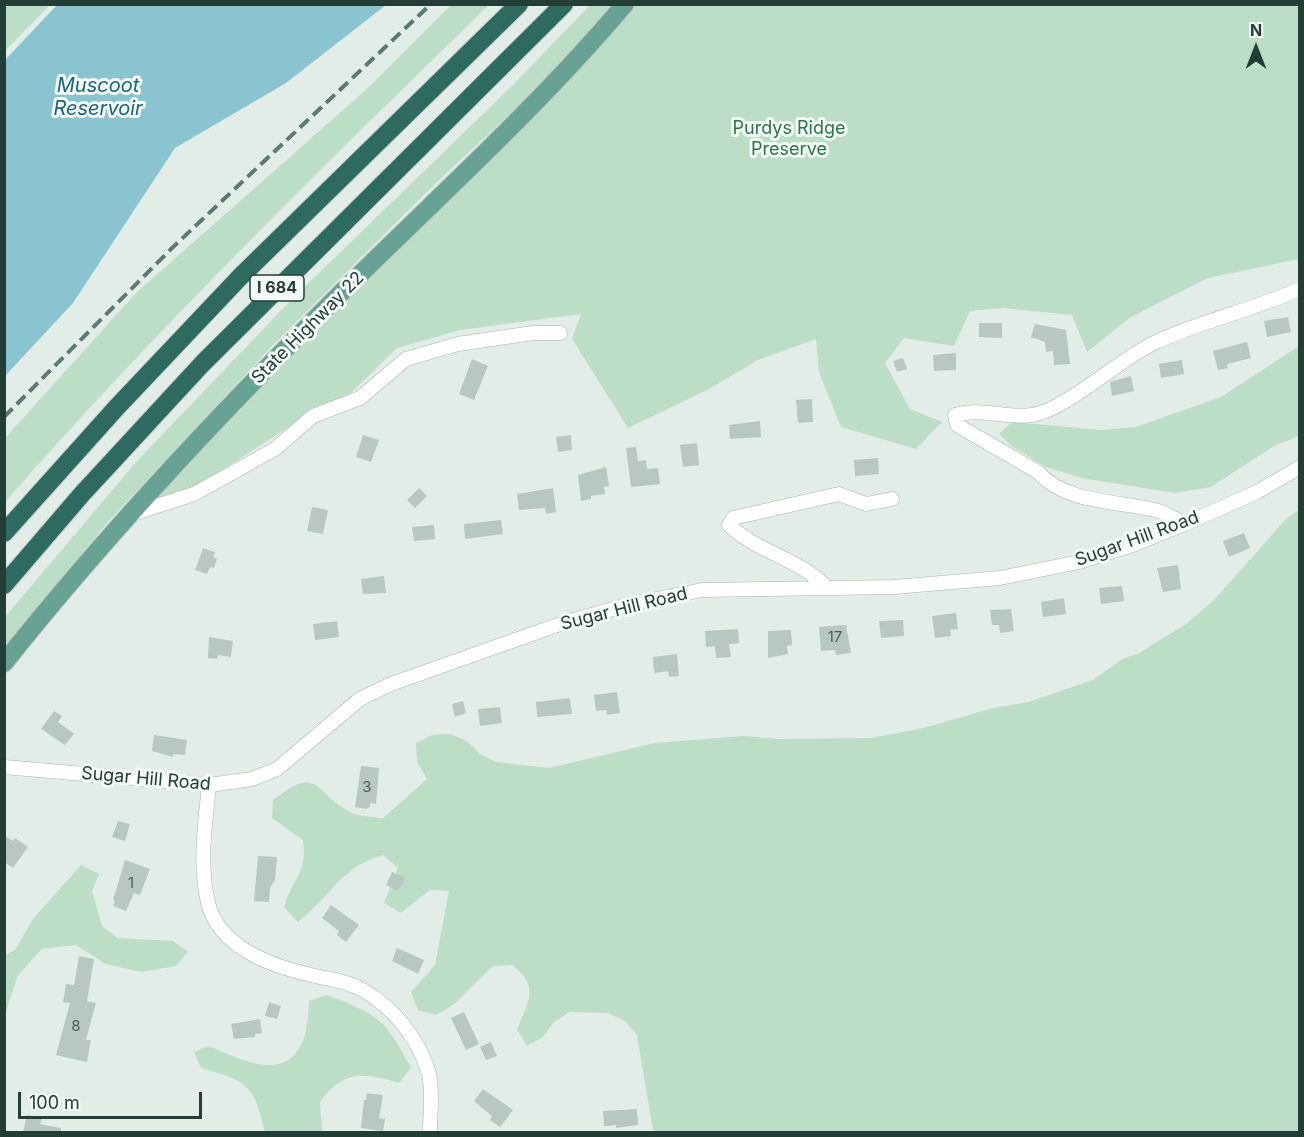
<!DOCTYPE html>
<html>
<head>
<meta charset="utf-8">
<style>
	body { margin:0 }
	#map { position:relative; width:1304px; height:1137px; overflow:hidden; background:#e3ede8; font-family:Inter,sans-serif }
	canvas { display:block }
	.frame { position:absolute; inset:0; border:6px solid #223e37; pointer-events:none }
	.north { position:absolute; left:1226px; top:18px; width:60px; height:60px; -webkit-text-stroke:4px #f3f9f6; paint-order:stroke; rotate:0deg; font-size:16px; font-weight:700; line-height:24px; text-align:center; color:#223e37 }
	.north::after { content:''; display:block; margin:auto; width:21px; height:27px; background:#223e37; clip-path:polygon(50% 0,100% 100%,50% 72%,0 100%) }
	.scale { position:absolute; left:18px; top:1092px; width:184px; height:27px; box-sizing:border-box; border:3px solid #223e37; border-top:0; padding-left:8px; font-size:18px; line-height:21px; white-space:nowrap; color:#223e37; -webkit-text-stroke:4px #f3f9f6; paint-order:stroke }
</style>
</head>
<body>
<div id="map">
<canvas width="1304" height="1137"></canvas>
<div class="frame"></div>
<div class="north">N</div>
<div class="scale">100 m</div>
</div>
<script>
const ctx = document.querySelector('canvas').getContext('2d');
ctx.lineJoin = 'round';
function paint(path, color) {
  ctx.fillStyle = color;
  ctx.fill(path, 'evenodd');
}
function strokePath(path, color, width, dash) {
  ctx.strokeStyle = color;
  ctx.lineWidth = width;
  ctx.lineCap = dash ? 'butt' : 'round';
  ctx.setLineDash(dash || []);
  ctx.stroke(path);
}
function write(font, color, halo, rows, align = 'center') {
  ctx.font = font + ' Inter,sans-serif';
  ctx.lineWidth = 6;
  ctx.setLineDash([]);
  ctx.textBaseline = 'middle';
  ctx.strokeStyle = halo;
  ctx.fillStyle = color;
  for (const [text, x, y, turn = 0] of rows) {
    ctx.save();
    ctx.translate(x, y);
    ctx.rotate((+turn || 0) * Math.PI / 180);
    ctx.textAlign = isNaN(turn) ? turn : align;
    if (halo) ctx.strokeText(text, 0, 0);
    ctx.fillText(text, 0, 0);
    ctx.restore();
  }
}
paint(new Path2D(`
	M5,4L50,5L5,51L4,5Z
	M451,5H489C323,166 158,328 5,502V438L137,292L368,88Z
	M590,5H612L539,87L438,181L273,345L108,522L5,649V617L137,461L294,297L513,85Z
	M633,5H1299V259L1208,278L1131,317L1087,352L1072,315L1003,308L970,311L954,346L904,338L885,363L910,409L942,422L916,449L841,427L819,372L816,339L758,360L709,389L628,428L572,339L581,314L460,330L397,348L352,392L287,428L191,490L143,507Z
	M1299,346V436L1274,446L1211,487L1175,493L1081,478L1046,467L1013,447L999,434L1012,422L1102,430L1136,427L1221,397Z
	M1299,510V1132H663L653,1130L637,1035L625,1021L608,1013L570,1012L554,1022L543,1037L527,1046L517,1029C529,1000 540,987 512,965L493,966L453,1005L436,1015L418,1010L411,992L435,965L449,891L430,890L401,913L384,903L398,868L383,855C340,867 331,897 298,922L284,907C292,879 308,873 303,840L272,818L273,800C320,763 314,793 350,812C360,817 371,817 383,818L427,779L417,762L416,743L432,735L450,734L467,741L480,754L496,762L549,768L655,743L744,736L780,739L871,738L924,728L993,708L1028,702L1093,680L1122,659L1139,653L1186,624L1214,600L1287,518Z
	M81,865L99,874L92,891L102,926L117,938L173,941L188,952L176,966L141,972L106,964L76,945L42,949L18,975L5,1014V955L15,950L33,919Z
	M327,995C378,1014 386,1020 411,1068L399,1083C363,1073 345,1069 320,1102L322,1132H265C254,1084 247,1081 201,1068L194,1052L208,1046C239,1058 287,1086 304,1038C308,1027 308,1013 309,1001Z`), '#bcddc6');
paint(new Path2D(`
	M57,5H386L286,83L175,148L73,303L5,376V60Z`), '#8bc4d1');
paint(new Path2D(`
	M1288,317L1291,332L1267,337L1264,321Z
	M979,323H1002V338L979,337Z
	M1035,324L1066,330L1070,364L1054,365L1053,351L1046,352L1045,342L1031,337Z
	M1247,342L1251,358L1227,364L1228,368L1218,370L1213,351Z
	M956,353V370L934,371L933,355Z
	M903,358L907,369L897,372L893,361Z
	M472,359L488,366L474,400L459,394Z
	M1182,360L1184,374L1161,378L1159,364Z
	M1131,376L1134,391L1112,396L1110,382Z
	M812,399L813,422L798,423L796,400Z
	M760,421L761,437L730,439L729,425Z
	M363,435L379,440L371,462L356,457Z
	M571,435L572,450L558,452L556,437Z
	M697,443L699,465L683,467L680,445Z
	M636,447L638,461L646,460L647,469L658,468L660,484L631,487L626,448Z
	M878,458L879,474L855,476L854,460Z
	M606,467L609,486L604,487L605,494L591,496V499L581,501L578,475Z
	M419,488L427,496L415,508L407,500Z
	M553,488L556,512L546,514L545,508L519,510L517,494Z
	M312,507L328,510L323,534L307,531Z
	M501,520L503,534L465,539L464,524Z
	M434,525L435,539L414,541L412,527Z
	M1244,533L1250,548L1229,557L1223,541Z
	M203,548L215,552L213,557L217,559L214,568L210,567L207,574L195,570Z
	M1178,565L1181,589L1163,592L1157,568Z
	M384,576L386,593L363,594L361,579Z
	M1122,586L1124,601L1101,604L1099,588Z
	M1064,598L1066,614L1043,617L1041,602Z
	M1011,609L1014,631L1000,633L999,625H992L990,610Z
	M956,613L958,629L950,630L951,636L935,638L932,616Z
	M903,620L904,636L881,638L879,621Z
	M337,621L339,637L315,640L313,624Z
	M846,625L851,653L836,655L835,650L821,651L819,627Z
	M738,629L739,643L729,644L731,657L716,658L715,646L706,647L705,631Z
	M791,630L792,645L787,646L788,654L768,658V631Z
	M209,637L233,641L231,657L218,655L217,659L208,658Z
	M677,654L679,676L669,677L668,671L654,673L653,657Z
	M617,692L620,713L607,715L606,710L596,711L594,695Z
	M570,698L572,714L537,717L536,702Z
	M463,701L466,713L455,717L452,704Z
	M500,707L502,723L480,726L478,709Z
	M54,711L62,716L58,722L74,734L65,745L41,729Z
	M154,735L187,740L185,755L173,754V757L152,751Z
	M361,766L379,768L376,804L370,803V807L366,809L355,807Z
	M118,821L130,824L125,841L112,837Z
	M4,835L13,841L15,838L28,847L13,868L4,862Z
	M258,856L277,857L275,880L270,888L269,902L254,901Z
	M125,860L150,869L140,895L134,893L126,911L113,906L115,901L113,900Z
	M392,872L405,878L398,891L386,885Z
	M331,905L359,925L346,942L337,935L339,931L322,918Z
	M397,948L424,960L418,974L392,961Z
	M79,956L94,959L87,1001L96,1003L86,1040H91L87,1062L56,1055L70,1003L63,1002L66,984L74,985Z
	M269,1002L281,1006L277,1019L265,1016Z
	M464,1012L479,1044L466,1050L451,1018Z
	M260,1019L262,1033L255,1034V1037L234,1039L231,1024Z
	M491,1042L497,1056L486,1060L480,1047Z
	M483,1089L513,1110L500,1127L490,1120L492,1116L474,1101Z
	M367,1093L383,1095L379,1118L385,1119L383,1131L361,1128L364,1100H366Z
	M637,1109L638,1125L616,1128V1125L604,1126L603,1111Z
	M27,1115L42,1118L40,1124L61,1128V1132H23Z`), '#b8c7c2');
const minor = new Path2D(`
	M129,515L194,494L275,449L313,416L360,398L406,359L458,344L533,333H560
	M1185,524C1175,519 1165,512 1155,510C1117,501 1065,503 1038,472L957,425L955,415C981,407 1006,419 1032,415C1066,410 1118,360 1154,343C1201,321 1252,310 1300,289
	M827,588C801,559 758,553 729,525L733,518L839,494L866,504L892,499
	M4,767L209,785L252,779L277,769L360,699L391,684L563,623L631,604L702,590L894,587L941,583L1000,578L1079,562L1130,546L1185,524L1257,492L1300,467
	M209,785C205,824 199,865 208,903C219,947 271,966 311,975C328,979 347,981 363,990C394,1008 419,1039 429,1074C433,1091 430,1114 430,1132`);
const major = new Path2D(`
	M4,663C108,532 222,411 341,293C437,198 537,108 625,4`);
const highway = new Path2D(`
	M4,533L117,407L241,276L519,4
	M4,585L82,494L203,363L564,4`);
strokePath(minor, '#a5b5af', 15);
strokePath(major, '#c1c9c7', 20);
strokePath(highway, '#c1c9c7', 20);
strokePath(minor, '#fff', 14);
strokePath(major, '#67a295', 18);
strokePath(highway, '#2e6a60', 18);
strokePath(new Path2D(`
	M4,417L172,248L431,4`), '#5d7973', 4, [12, 6]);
write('15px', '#48605a', null, [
	["17",835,637],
	["3",367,787],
	["1",131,883],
	["8",76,1026]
]);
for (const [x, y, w] of [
	[277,288,54]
]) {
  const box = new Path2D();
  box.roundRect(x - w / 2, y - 13, w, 26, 4.5);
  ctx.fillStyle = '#f3f9f6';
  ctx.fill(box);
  strokePath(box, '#223e37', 1.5);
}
write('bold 16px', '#223e37', null, [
	["I 684",277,288]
]);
write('18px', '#2d744b', '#f3f9f6', [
	["Purdys Ridge",789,129],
	["Preserve",789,150]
]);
write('18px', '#223e37', '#f3f9f6', [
	["State Highway 22",308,328,-45],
	["Sugar Hill Road",1137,539,-20],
	["Sugar Hill Road",624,609,-14],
	["Sugar Hill Road",146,779,5]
]);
write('italic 20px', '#1d667a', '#f3f9f6', [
	["Muscoot",98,86],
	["Reservoir",98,109]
]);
</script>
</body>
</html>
